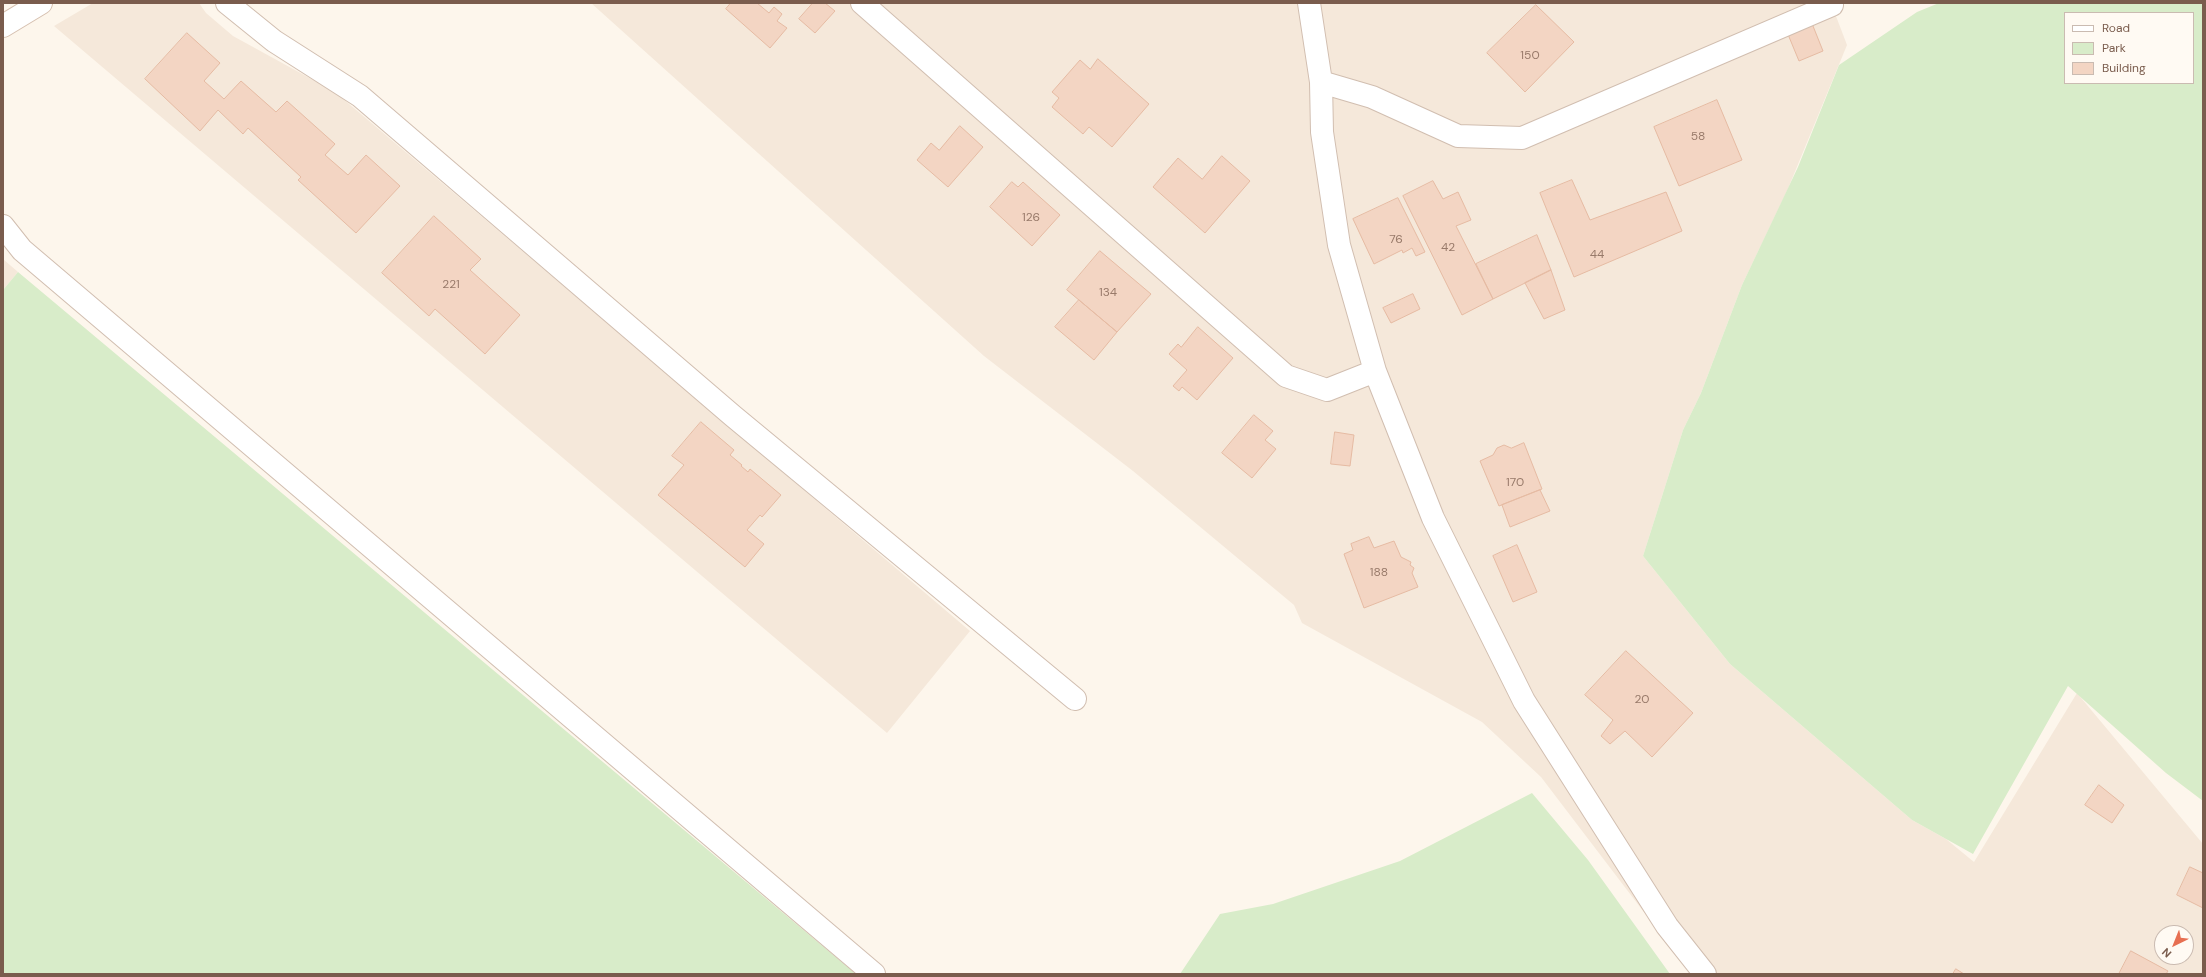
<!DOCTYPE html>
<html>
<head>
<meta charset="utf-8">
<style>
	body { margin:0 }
	#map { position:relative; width:2206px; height:977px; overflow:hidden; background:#fdf6ec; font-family:"DM Sans",sans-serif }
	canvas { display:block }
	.frame { position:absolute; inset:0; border:4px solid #7a5c4d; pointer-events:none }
	.legend { position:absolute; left:2064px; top:12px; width:130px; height:72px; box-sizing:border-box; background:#fffaf3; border:1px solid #cabbb1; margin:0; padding:5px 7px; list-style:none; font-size:12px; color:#7a5c4d }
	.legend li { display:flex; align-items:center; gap:8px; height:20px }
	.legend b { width:20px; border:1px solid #cabbb1 }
	.north { position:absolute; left:2154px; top:925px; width:40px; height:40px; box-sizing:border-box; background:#fffaf3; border:1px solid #cabbb1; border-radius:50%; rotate:223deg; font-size:11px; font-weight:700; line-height:16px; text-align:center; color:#7a5c4d }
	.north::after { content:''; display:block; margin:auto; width:14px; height:18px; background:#e76f51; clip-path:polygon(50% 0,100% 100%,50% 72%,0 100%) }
</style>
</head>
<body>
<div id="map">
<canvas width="2206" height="977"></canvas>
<div class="frame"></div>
<ul class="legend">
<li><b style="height:5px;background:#fff"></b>Road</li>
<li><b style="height:11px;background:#d8ecc9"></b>Park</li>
<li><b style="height:11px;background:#f3d5c3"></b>Building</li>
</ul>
<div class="north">N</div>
</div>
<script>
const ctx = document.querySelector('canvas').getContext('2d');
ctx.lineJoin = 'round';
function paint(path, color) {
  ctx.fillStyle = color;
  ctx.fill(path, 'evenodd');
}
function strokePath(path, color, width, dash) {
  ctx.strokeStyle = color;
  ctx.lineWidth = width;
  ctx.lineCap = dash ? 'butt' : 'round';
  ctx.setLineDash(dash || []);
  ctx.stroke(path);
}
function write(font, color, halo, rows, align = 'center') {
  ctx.font = font + ' "DM Sans",sans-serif';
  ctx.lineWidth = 3.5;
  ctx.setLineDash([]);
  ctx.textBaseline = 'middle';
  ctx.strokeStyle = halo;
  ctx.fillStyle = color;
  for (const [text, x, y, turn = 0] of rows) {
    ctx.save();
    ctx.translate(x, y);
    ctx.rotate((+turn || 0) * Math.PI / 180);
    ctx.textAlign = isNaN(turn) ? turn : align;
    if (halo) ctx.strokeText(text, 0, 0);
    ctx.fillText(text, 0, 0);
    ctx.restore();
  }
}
paint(new Path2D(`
	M93,3H199L206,13L233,36L335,92L970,631L887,733L54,26Z
	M591,3H1831L1847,45L1787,191L1742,285L1701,393L1683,430L1643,556L1730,664L1912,820L1946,839L1974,862L2077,693L2203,844V974H1691L1541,777L1482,722L1302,623L1294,605L1133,471L984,356ZM2162,933H2186V957H2162Z
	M3,259L18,272L3,290Z`), '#f5e8da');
paint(new Path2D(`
	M1939,3H2203V801L2166,773L2068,686L1973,854L1912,820L1730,664L1643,556L1683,430L1701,393L1742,285L1798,167L1839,65L1917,12ZM2065,13H2193V83H2065Z
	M18,272L856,974H3V290Z
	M1532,793L1588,860L1670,974H1180L1220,914L1273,904L1400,861Z`), '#d8ecc9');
const building = new Path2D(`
	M731,3H757L769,13L774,7L782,14L777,21L787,28L770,48L726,9Z
	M813,3H825L835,11L815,33L799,19Z
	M1536,5L1574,42L1525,92L1487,53Z
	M1811,21L1823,51L1799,61L1787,32Z
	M187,33L220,63L204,81L224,99L241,81L276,112L287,101L335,144L325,155L348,175L366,155L400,186L356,233L298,180L301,177L248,128L243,134L218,110L200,131L145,79Z
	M1098,59L1149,104L1112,147L1089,127L1083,134L1052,107L1059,98L1052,92L1080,60L1090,69Z
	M1717,100L1742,160L1679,186L1654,127Z
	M960,126L983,147L948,187L917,160L931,143L939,150Z
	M1222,156L1250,181L1205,233L1153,187L1178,158L1202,179Z
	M1572,180L1590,220L1666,192L1682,231L1574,277L1540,193Z
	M1433,181L1443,199L1458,192L1471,220L1456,226L1493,299L1462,315L1403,196Z
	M1012,182L1018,187L1023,182L1060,215L1032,246L990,207Z
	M1398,198L1425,252L1416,256L1412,248L1403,253L1402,250L1374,264L1353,219Z
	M434,216L481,259L470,270L520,315L485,354L435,309L429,316L382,273Z
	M1537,235L1551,270L1493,299L1476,264Z
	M1100,251L1151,294L1117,332L1067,290Z
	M1551,270L1565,310L1544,319L1525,283Z
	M1413,294L1420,309L1391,323L1383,308Z
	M1079,300L1117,332L1094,360L1055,327Z
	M1198,327L1233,358L1197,400L1182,387L1179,391L1173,386L1187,370L1169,354L1178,344L1181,347Z
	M1254,415L1273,431L1265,440L1276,449L1252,478L1222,453Z
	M701,422L734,450L730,455L742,465L741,466L748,472L750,469L781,495L762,517L760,515L747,530L764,544L745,567L658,495L684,465L672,456Z
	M1335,432L1354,435L1350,466L1331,464Z
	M1524,443L1542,489L1499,506L1480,461L1493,455L1497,448L1504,445L1511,448Z
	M1540,490L1550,511L1510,527L1502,505Z
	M1369,537L1374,548L1394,541L1401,557L1411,562L1410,565L1414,568L1412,573L1418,587L1364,608L1344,554L1353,550L1351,544Z
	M1517,545L1537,592L1513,602L1493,556Z
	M1626,651L1693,713L1652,757L1625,731L1610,744L1601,736L1613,720L1585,695Z
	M2099,785L2124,805L2112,823L2085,805Z
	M2190,867L2203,873V908L2177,895Z
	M2131,951L2168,971L2166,974H2119Z
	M1956,969L1964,974H1953Z`);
paint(building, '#f3d5c3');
strokePath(building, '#e6bba3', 1);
const street = new Path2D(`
	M227,3L274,41L360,96L733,416L1075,699
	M862,3L1286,376L1327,390L1375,371
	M1309,3L1321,82L1322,132L1339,245L1375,371L1433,518L1524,701L1667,926L1705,974
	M1321,82L1372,97L1458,136L1522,138L1832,5
	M3,226L22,250L874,974`);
const secondary = new Path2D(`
	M3,26L41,3`);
strokePath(street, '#d1beb0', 24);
strokePath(secondary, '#d6c0b0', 24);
strokePath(street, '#fff', 22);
strokePath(secondary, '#fff', 22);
write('12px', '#987a6a', null, [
	["150",1530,56],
	["58",1698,137],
	["126",1031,218],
	["76",1396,240],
	["42",1448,248],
	["44",1597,255],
	["221",451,285],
	["134",1108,293],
	["170",1515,483],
	["188",1379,573],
	["20",1642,700]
]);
</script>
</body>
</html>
